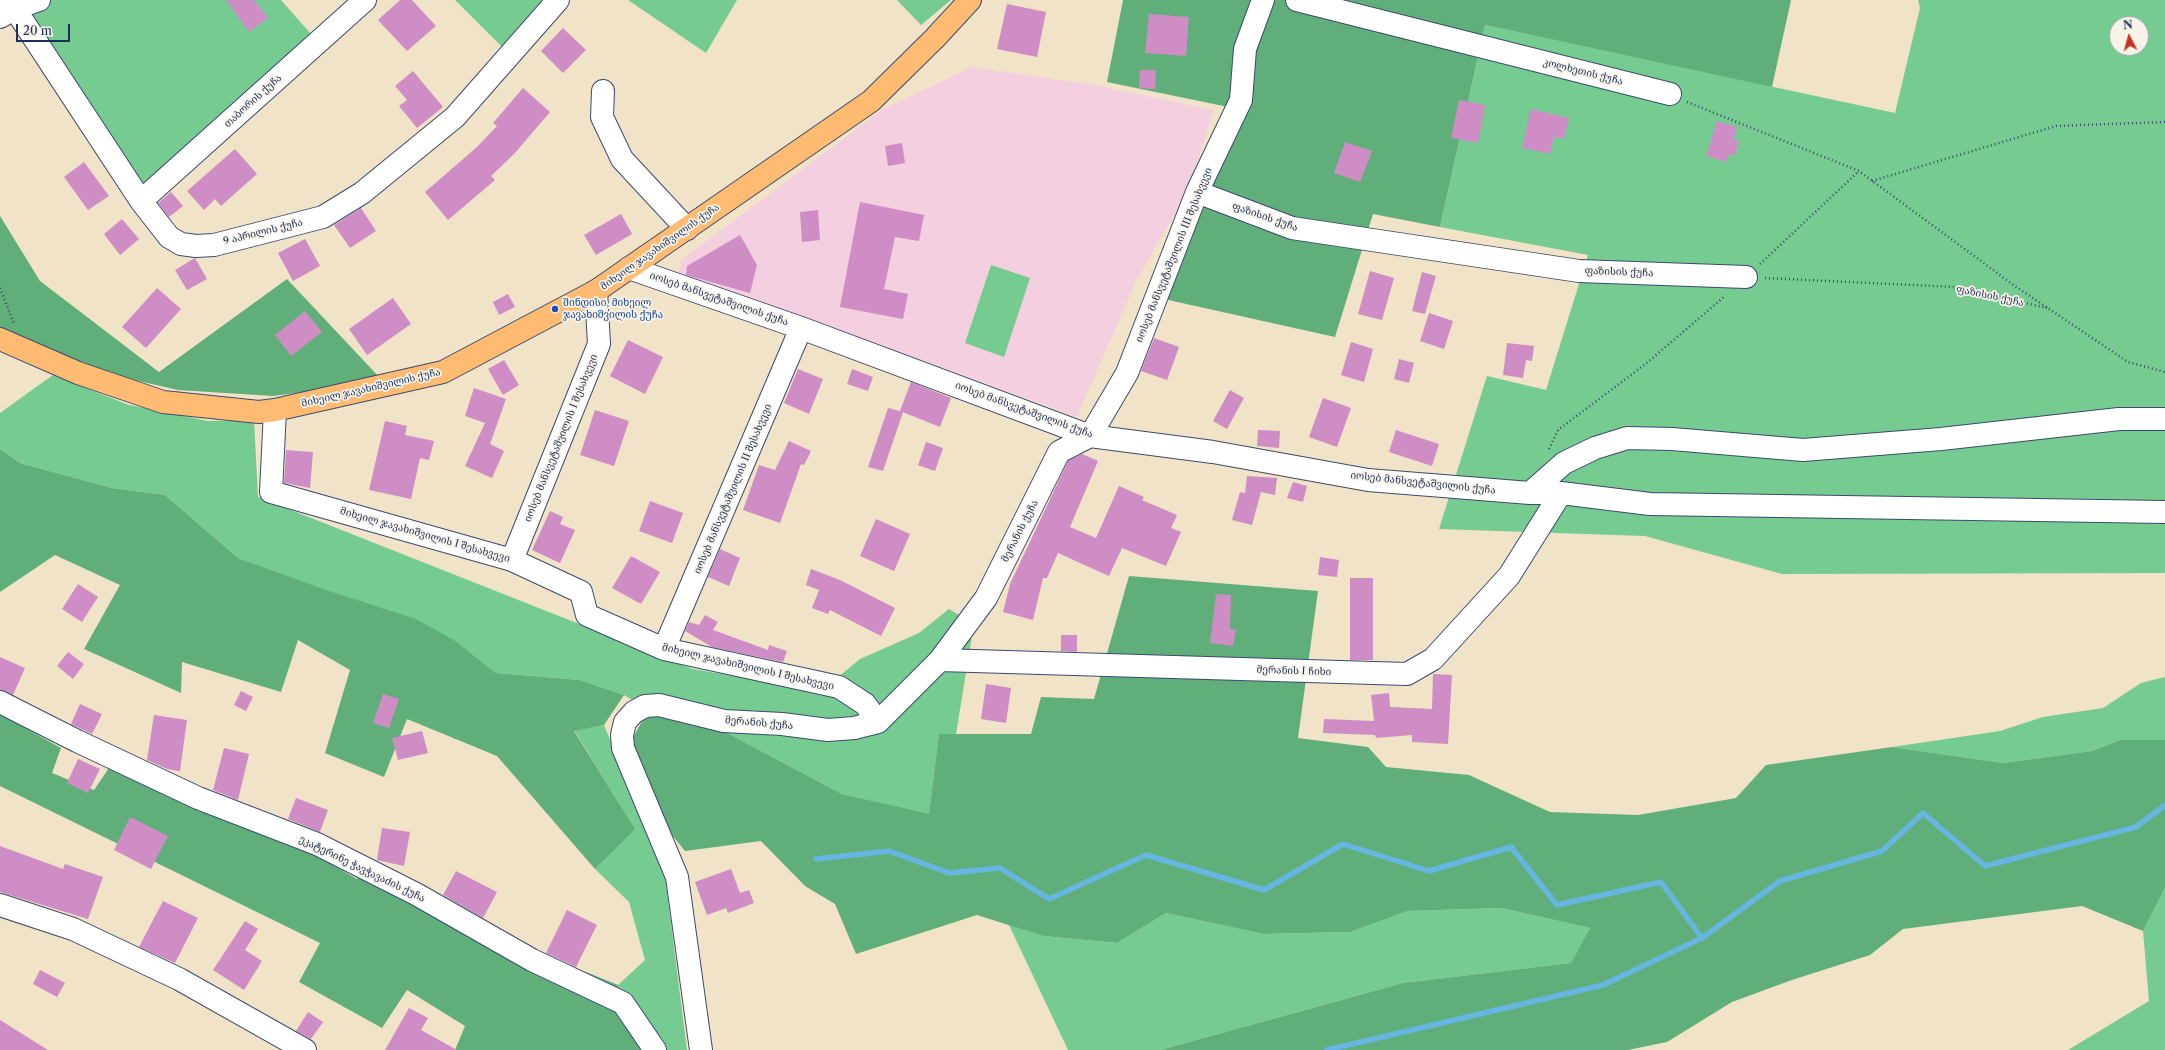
<!DOCTYPE html>
<html>
<head>
<meta charset="utf-8">
<style>
	body { margin:0 }
	#map { position:relative; width:2165px; height:1050px; overflow:hidden; background:#f1e3c8; font-family:"Libre Caslon Text",serif }
	canvas { display:block }
	.north { position:absolute; left:2109px; top:16px; width:40px; height:40px; box-sizing:border-box; background:#f7f3e8; border:1px solid #9fa5b1; border-radius:50%; rotate:354deg; font-size:11px; font-weight:700; line-height:16px; text-align:center; color:#1b2f5e }
	.north::after { content:''; display:block; margin:auto; width:14px; height:18px; background:#c8321e; clip-path:polygon(50% 0,100% 100%,50% 72%,0 100%) }
	.scale { position:absolute; left:16px; top:24px; width:54px; height:18px; box-sizing:border-box; border:2px solid #1b2f5e; border-top:0; padding-left:5px; font-size:12px; line-height:14px; white-space:nowrap; color:#1b2f5e; -webkit-text-stroke:3px #f7f3e8; paint-order:stroke }
</style>
</head>
<body>
<div id="map">
<canvas width="2165" height="1050"></canvas>
<div class="north">N</div>
<div class="scale">20 m</div>
</div>
<script>
const ctx = document.querySelector('canvas').getContext('2d');
ctx.lineJoin = 'round';
function paint(path, color) {
  ctx.fillStyle = color;
  ctx.fill(path, 'evenodd');
}
function strokePath(path, color, width, dash) {
  ctx.strokeStyle = color;
  ctx.lineWidth = width;
  ctx.lineCap = dash ? 'butt' : 'round';
  ctx.setLineDash(dash || []);
  ctx.stroke(path);
}
function write(font, color, halo, rows, align = 'center') {
  ctx.font = font + ' "Libre Caslon Text","Noto Serif Georgian",serif';
  ctx.lineWidth = 3.5;
  ctx.setLineDash([]);
  ctx.textBaseline = 'middle';
  ctx.strokeStyle = halo;
  ctx.fillStyle = color;
  for (const [text, x, y, turn = 0] of rows) {
    ctx.save();
    ctx.translate(x, y);
    ctx.rotate((+turn || 0) * Math.PI / 180);
    ctx.textAlign = isNaN(turn) ? turn : align;
    if (halo) ctx.strokeText(text, 0, 0);
    ctx.fillText(text, 0, 0);
    ctx.restore();
  }
}
paint(new Path2D(`
	M971,67L1094,85L1214,110L1187,193L1135,283L1077,417L777,308L679,277L681,260L882,110Z`), '#f3cfdf');
paint(new Path2D(`
	M39,0H281L318,42L141,201L14,9Z
	M455,0H544L503,48Z
	M628,0H737L706,53Z
	M897,0H951L921,25Z
	M1918,0H2165V573L1782,574L1645,536L1439,529L1487,376L1546,390L1588,255L1440,227L1485,25L1895,113L1920,8ZM2117,24H2141V48H2117Z
	M991,265L1030,278L1004,357L965,343Z
	M53,375L129,405L208,421L254,420L258,497L693,669L821,691L860,659L919,633L949,609L974,624L956,734L939,735L929,815L842,794L716,727L657,715L624,695L580,680L496,673L457,642L238,558L165,495L112,488L20,463L0,449V413Z
	M2165,677V740H2120L2092,751L2003,763L1892,747L2000,731L2043,717L2103,708L2141,683Z
	M604,725L664,868L687,1050H645L618,985L645,960L629,902L595,869L634,828L574,730Z
	M2165,888V1050H2068L2149,1001L2143,931Z
	M1501,908L1590,928L1572,963L1403,983L1160,1050H1068L1009,925L1043,936L1117,943L1166,913L1263,934L1350,932L1408,911Z`), '#75cb90');
paint(new Path2D(`
	M1123,0H1791L1772,87L1485,25L1440,227L1373,214L1335,337L1164,299L1233,108L1107,82Z
	M0,216L40,281L159,372L287,279L380,378L336,388L273,396L178,390L121,377L0,331Z
	M0,449L20,463L112,488L165,495L238,558L326,590L416,619L457,642L496,673L580,680L624,695L604,725L574,731L635,829L595,869L497,756L407,719L384,777L325,753L350,670L298,640L281,692L182,662L181,693L84,649L120,585L55,555L0,592Z
	M1129,576L1318,591L1298,738L1368,747L1386,767L1469,775L1550,812L1638,815L1736,798L1766,765L1892,747L2003,763L2092,751L2120,740H2165V888L2143,931L2082,906L1903,929L1870,955L1792,980L1732,1002L1667,1042L1628,1050H1160L1403,983L1571,963L1590,928L1501,908L1408,911L1350,932L1263,934L1166,913L1117,943L1043,936L977,915L856,954L835,904L805,886L761,841L685,851L672,835L630,743L643,719L657,715L716,727L842,794L929,814L939,734H1031L1041,697L1094,699Z
	M0,714L61,748L52,773L94,790L109,768L201,812L309,851L357,879L369,859L534,951L618,985L645,1050H455L465,1026L407,990L382,1028L299,982L320,943L0,786Z`), '#60af7a');
strokePath(new Path2D(`
	M816,859L889,851L949,873L1000,868L1049,899L1146,855L1264,890L1343,844L1429,871L1511,847L1557,905L1661,882L1702,938L1780,881L1882,851L1923,813L1985,866L2136,827L2165,805
	M1327,1050L1603,985L1702,938`), '#67b6e1', 5.5);
paint(new Path2D(`
	M226,0H254L268,18L249,32Z
	M400,0H412L436,26L407,51L378,20Z
	M1007,4L1046,12L1037,57L997,49Z
	M1149,14L1189,17L1186,56L1145,53Z
	M563,28L586,50L563,73L541,51Z
	M1140,70H1156L1155,89L1139,88Z
	M413,71L443,107L417,128L399,106L407,100L395,86Z
	M523,88L550,112L514,154L491,176L495,180L448,220L425,192L477,147L497,126L493,123Z
	M1459,100L1485,105L1478,143L1451,138Z
	M1531,109L1569,118L1564,139L1554,137L1550,154L1522,148Z
	M1717,121L1737,127L1733,139L1739,141L1735,156L1729,154L1726,162L1706,156Z
	M1345,142L1372,151L1360,182L1334,173Z
	M902,143L905,163L888,166L885,146Z
	M235,149L257,174L221,206L215,199L204,210L187,191Z
	M84,162L109,196L88,210L64,177Z
	M171,192L183,206L169,217L158,203Z
	M860,202L924,215L919,241L895,237L884,289L908,294L903,319L840,307Z
	M361,208L376,231L350,248L334,225Z
	M818,210L820,240L802,242L800,212Z
	M621,214L632,234L596,255L584,235Z
	M122,219L139,239L120,255L104,234Z
	M740,235L757,265L750,293L686,275L687,266Z
	M305,239L320,266L293,281L278,253Z
	M195,258L207,279L187,290L175,270Z
	M1370,271L1394,278L1382,320L1358,314Z
	M1422,272L1436,276L1425,314L1412,311Z
	M157,288L181,309L146,348L122,327Z
	M508,294L515,307L499,315L493,302Z
	M393,298L411,324L367,355L349,329Z
	M305,311L322,332L291,356L275,335Z
	M1429,313L1453,321L1444,349L1420,341Z
	M1154,338L1179,347L1167,380L1141,371Z
	M628,340L663,357L645,394L610,376Z
	M1351,342L1373,349L1364,382L1341,375Z
	M1507,343L1534,346L1532,361L1526,360L1523,378L1503,375Z
	M1399,359L1414,363L1409,383L1394,379Z
	M504,360L519,385L503,395L488,369Z
	M798,369L823,379L809,414L784,403Z
	M852,369L873,377L868,391L847,384Z
	M911,382L951,398L940,427L900,411Z
	M474,388L506,399L490,444L504,451L492,478L465,466L485,423L465,416Z
	M1230,390L1244,398L1227,429L1213,421Z
	M1323,398L1351,408L1337,447L1309,437Z
	M888,408L903,412L883,471L868,467Z
	M595,410L629,421L614,466L580,455Z
	M385,421L407,426L405,435L434,441L429,460L420,458L411,499L369,490Z
	M1258,430L1280,431L1279,448L1257,446Z
	M1396,430L1439,444L1432,466L1389,452Z
	M789,441L811,451L804,465L801,464L780,523L743,510L759,465L775,470Z
	M926,442L943,448L935,471L918,465Z
	M286,450L313,452L310,488L284,483Z
	M1082,454L1098,461L1070,527L1096,538L1119,486L1144,497L1142,500L1177,515L1171,528L1181,532L1166,566L1122,548L1109,576L1058,553L1047,578H1043L1033,620L1003,612L1010,584L1068,461Z
	M1247,476L1277,478L1275,495L1261,492L1252,525L1232,520L1240,492L1245,493Z
	M1293,482L1307,486L1303,502L1287,498Z
	M650,501L683,513L672,543L639,531Z
	M550,511L563,517L560,524L575,530L560,563L532,550Z
	M876,519L910,534L894,571L860,556Z
	M720,549L740,558L729,586L708,577Z
	M631,556L660,572L641,604L612,588Z
	M1320,557L1339,560L1337,577L1318,575Z
	M811,569L840,580L895,608L881,636L830,610L828,614L812,608L819,590L806,585Z
	M1350,578H1373V660H1350Z
	M78,584L98,597L82,622L62,609Z
	M1216,594L1231,595L1230,629H1236L1233,646L1210,643Z
	M705,615L718,622L713,630L768,650L769,645L787,651L783,662L712,647L685,631L689,622L699,625Z
	M1061,635H1077V652L1061,651Z
	M68,652L84,664L73,679L57,666Z
	M0,657L25,668L13,695L0,690Z
	M1433,674L1452,675L1448,744L1412,742V735L1376,738L1375,735L1323,733L1324,719L1374,721L1371,695L1389,693L1390,707L1432,709Z
	M986,684L1011,688L1006,723L981,719Z
	M241,691L253,697L246,711L234,705Z
	M383,694L399,699L389,728L373,723Z
	M80,704L102,714L92,734L71,724Z
	M154,715L187,720L180,771L167,769L147,760Z
	M422,731L428,753L398,760L392,738Z
	M224,748L249,754L238,800L213,790Z
	M78,759L100,769L88,793L67,783Z
	M296,798L328,810L320,832L288,819Z
	M130,817L168,836L151,869L114,850Z
	M382,828L410,832L404,866L377,860Z
	M0,846L63,869L65,864L103,877L88,919L0,892Z
	M731,869L740,893L749,890L754,903L728,913L726,908L707,915L695,882Z
	M456,871L497,892L483,918L443,895Z
	M163,901L198,918L175,963L139,947Z
	M567,910L597,925L576,967L546,953Z
	M245,921L258,929L245,950L262,961L244,990L213,970Z
	M40,970L65,983L57,997L33,984Z
	M409,1008L428,1018L421,1030L457,1050H385Z
	M308,1012L323,1022L311,1039L296,1031Z
	M0,1020L48,1050H0Z`), '#ce8dc5');
const minor = new Path2D(`
	M9,0L141,201L169,237L181,244L196,246L214,245L323,217L362,193L455,117L558,0
	M1297,0L1670,94
	M0,17L14,9L39,0
	M603,91L602,117L622,159L687,229
	M1197,192L1292,228L1579,271L1746,277
	M141,201L365,0
	M629,268L801,328L1090,436L1213,452L1368,480L1530,493H1561L1650,504L2165,512
	M275,410L271,492L512,560L581,592L587,615L664,649L839,687L865,704L878,722
	M1530,493L1564,463L1595,448L1627,438L1672,439L1803,450L1941,439L2119,419H2165
	M512,560L599,344L596,291
	M664,649L801,328
	M940,660L1407,674L1433,659L1509,576L1561,493
	M0,702L77,741L198,798L317,844L416,894L532,960L623,1003L655,1050
	M0,905L73,929L179,979L305,1050
	M701,1050L677,877L623,748L622,735L625,722L634,712L645,706L659,705L724,721L782,724L828,730L854,728L878,722L940,660L986,598L1059,452L1090,436L1127,373L1197,192L1241,100L1245,49L1263,0`);
const major = new Path2D(`
	M0,339L78,373L163,402L259,412L275,410L443,372L596,291L871,101L935,38L970,0`);
strokePath(minor, '#3b4a6e', 24);
strokePath(major, '#3b4a6e', 24);
strokePath(new Path2D(`
	M1687,102L1859,171L2012,284L2128,362L2165,372
	M1872,181L2056,126L2165,122
	M1760,264L1859,171
	M1765,278L1955,287L2047,308
	M0,288L14,324
	M1549,449L1558,430L1648,362L1725,296`), '#3b4a6e', 2.5, [1, 3]);
strokePath(minor, '#fff', 22);
strokePath(major, '#febb71', 22);
for (const [x, y, r, color] of [
	[555,309,4,"#1a4fb4"]
]) {
  const dot = new Path2D();
  dot.arc(x, y, r, 0, 2 * Math.PI);
  ctx.fillStyle = color;
  ctx.fill(dot);
  strokePath(dot, '#f7f3e8', 1.5);
}
write('10px', '#1b2f5e', '#f7f3e8', [
	["კოლხეთის ქუჩა",1583,72,14],
	["თაბორის ქუჩა",253,101,-42],
	["ფაზისის ქუჩა",1265,217,19],
	["9 აპრილის ქუჩა",263,232,-14],
	["მიხეილ ჯავახიშვილის ქუჩა",660,247,-35],
	["იოსებ მანსვეტაშვილის III შესახვევი",1174,255,-68],
	["ფაზისის ქუჩა",1619,272,2],
	["ფაზისის ქუჩა",1990,296,12],
	["იოსებ მანსვეტაშვილის ქუჩა",719,299,19],
	["მიხეილ ჯავახიშვილის ქუჩა",371,388,-13],
	["იოსებ მანსვეტაშვილის ქუჩა",1024,410,20],
	["იოსებ მანსვეტაშვილის I შესახვევი",561,438,-68],
	["იოსებ მანსვეტაშვილის ქუჩა",1423,483,6],
	["იოსებ მანსვეტაშვილის II შესახვევი",733,489,-67],
	["მერანის ქუჩა",1020,531,-63],
	["მიხეილ ჯავახიშვილის I შესახვევი",425,535,16],
	["მიხეილ ჯავახიშვილის I შესახვევი",748,667,13],
	["მერანის I ჩიხი",1294,671,2],
	["მერანის ქუჩა",759,723,5],
	["ეკატერინე ჭავჭავაძის ქუჩა",362,869,26]
]);
write('10px', '#164399', '#f7f3e8', [
	["შინდისი, მიხეილ",563,303],
	["ჯავახიშვილის ქუჩა",563,315]
], 'left');
</script>
</body>
</html>
